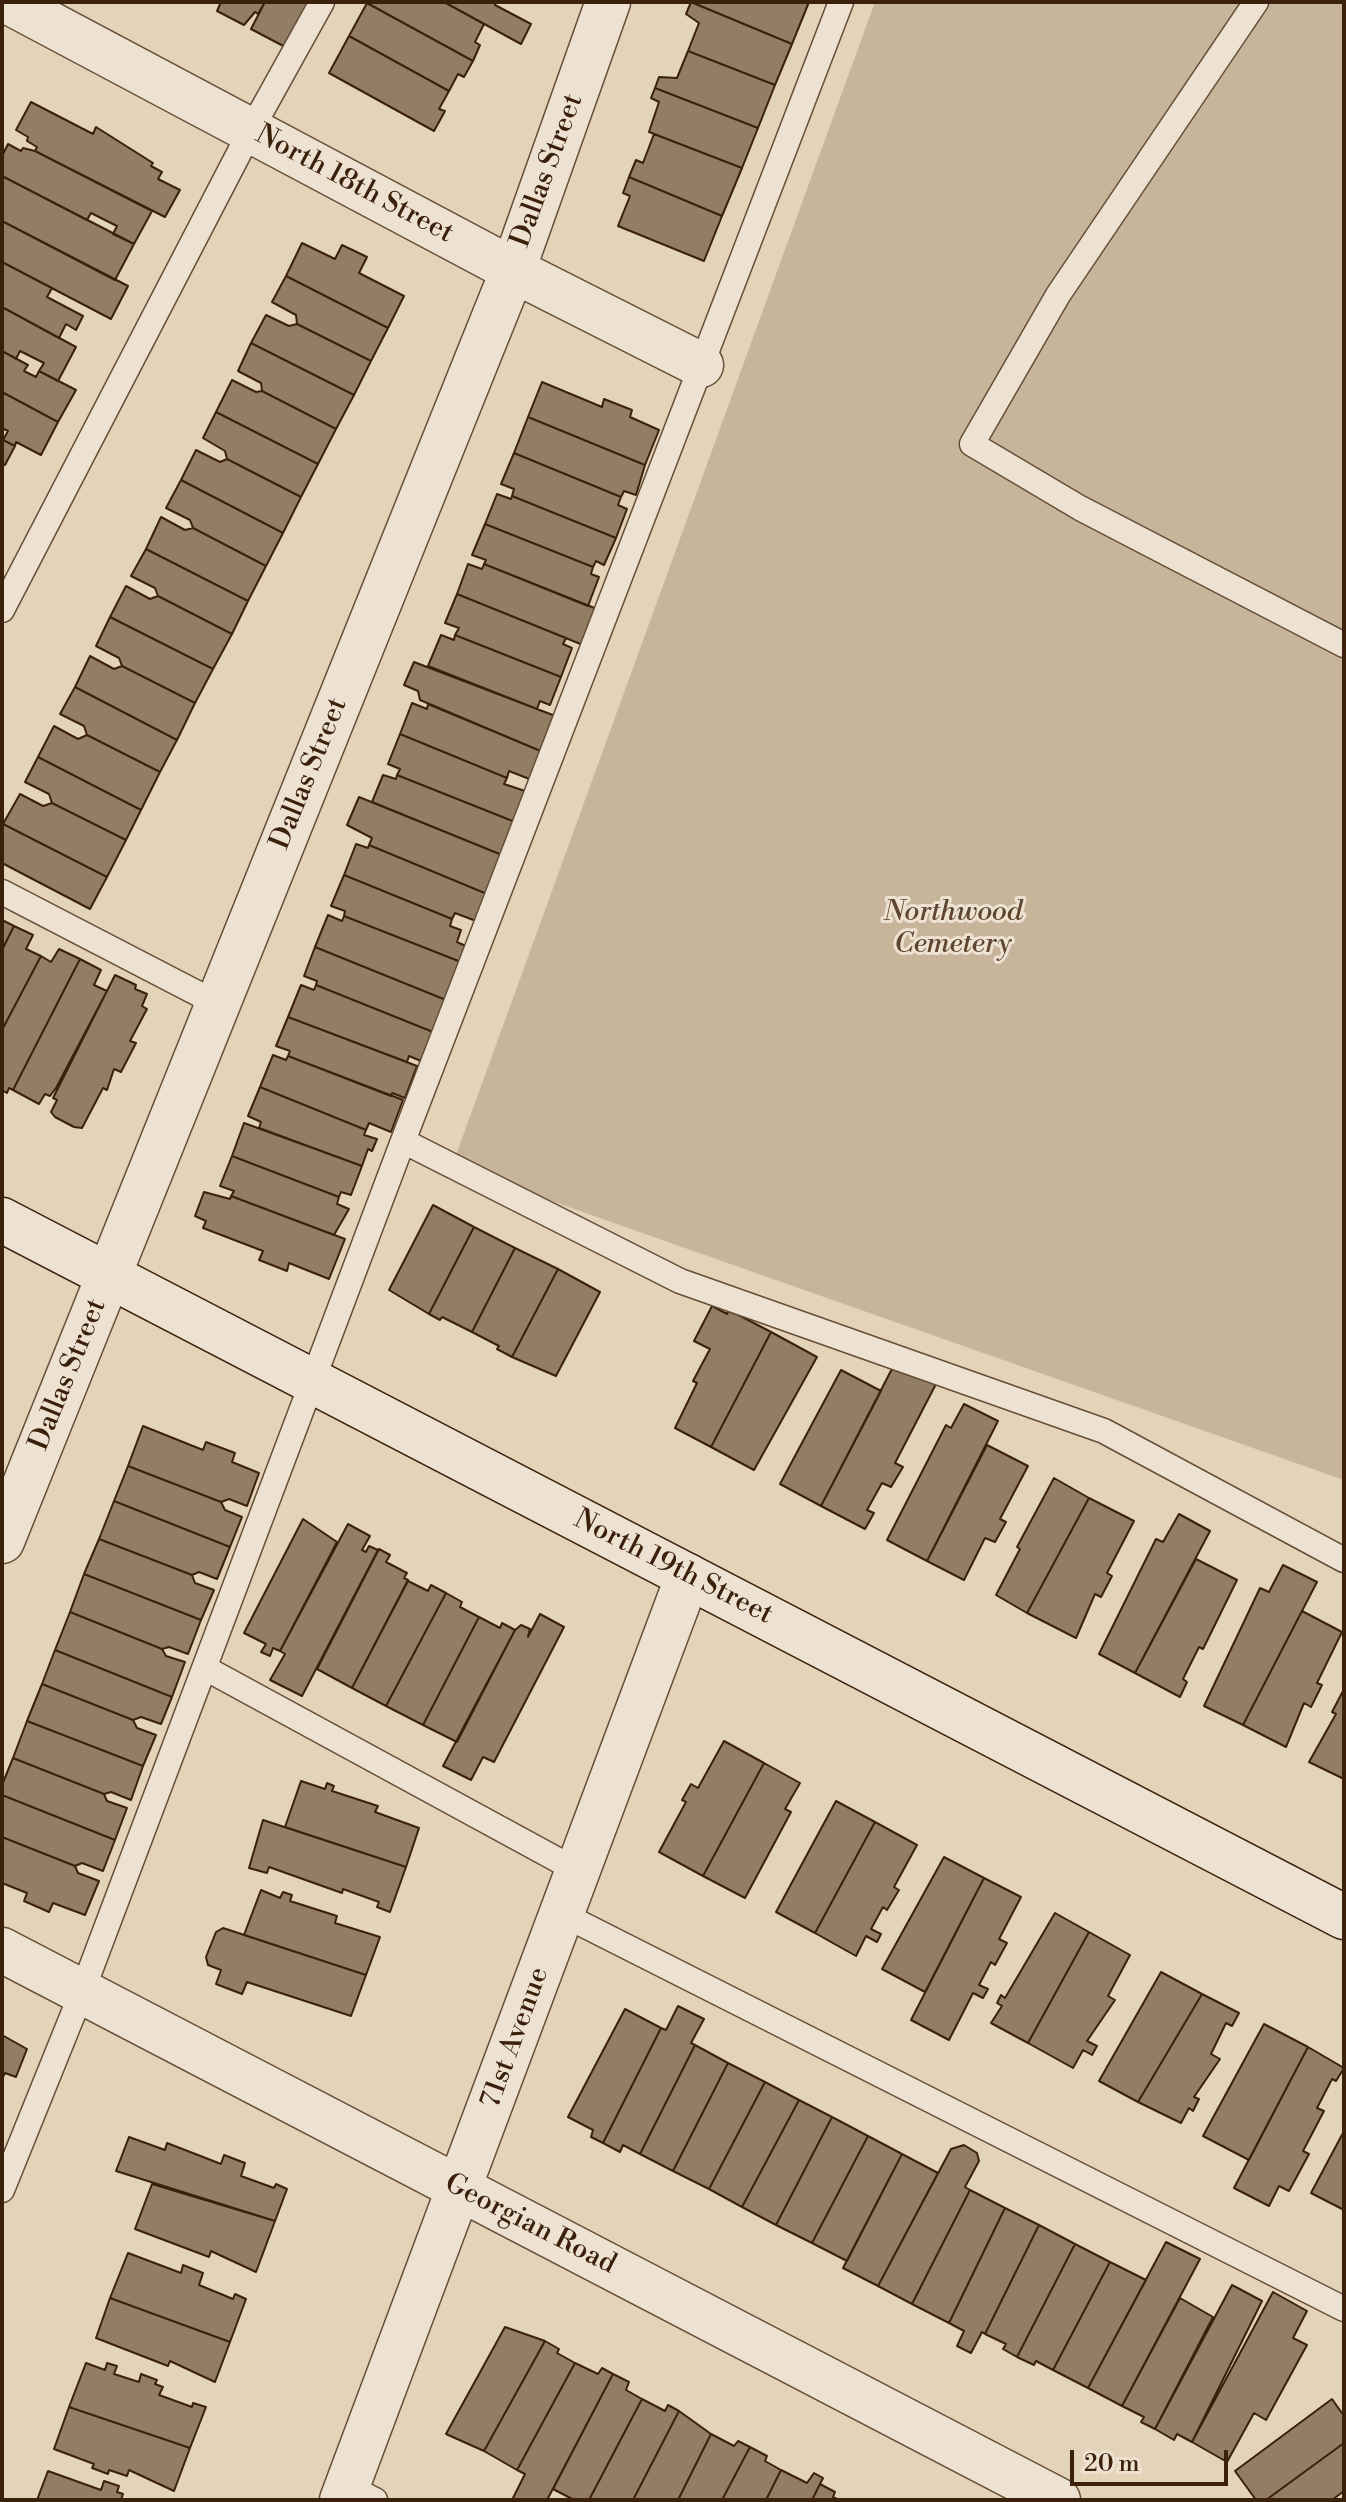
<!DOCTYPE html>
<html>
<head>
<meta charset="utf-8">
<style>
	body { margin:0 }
	#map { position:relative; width:1346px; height:2502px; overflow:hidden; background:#e3d3b8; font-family:"Libre Bodoni",serif }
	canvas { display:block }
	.frame { position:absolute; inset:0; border:4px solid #3b200b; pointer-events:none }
	.scale { position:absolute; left:1070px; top:2450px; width:158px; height:36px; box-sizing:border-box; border:4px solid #3b200b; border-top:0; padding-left:10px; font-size:24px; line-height:28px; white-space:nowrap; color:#3b200b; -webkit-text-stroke:6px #ede2d1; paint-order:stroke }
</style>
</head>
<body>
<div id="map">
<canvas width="1346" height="2502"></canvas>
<div class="frame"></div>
<div class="scale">20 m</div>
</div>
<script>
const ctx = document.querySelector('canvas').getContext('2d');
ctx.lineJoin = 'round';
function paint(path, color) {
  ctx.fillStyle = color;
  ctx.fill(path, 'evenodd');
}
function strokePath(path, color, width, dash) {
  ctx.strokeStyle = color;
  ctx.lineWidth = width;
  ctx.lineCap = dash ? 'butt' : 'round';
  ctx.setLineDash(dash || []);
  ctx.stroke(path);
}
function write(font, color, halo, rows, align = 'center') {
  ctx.font = font + ' "Libre Bodoni",serif';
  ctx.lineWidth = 6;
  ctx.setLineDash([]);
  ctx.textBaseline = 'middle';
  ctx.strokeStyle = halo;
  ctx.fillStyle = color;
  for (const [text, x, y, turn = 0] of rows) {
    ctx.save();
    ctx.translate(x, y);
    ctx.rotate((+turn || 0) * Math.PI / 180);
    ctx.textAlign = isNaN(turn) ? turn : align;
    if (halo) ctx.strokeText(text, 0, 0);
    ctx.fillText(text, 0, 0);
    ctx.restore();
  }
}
paint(new Path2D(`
	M875,2H1344V1480L452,1166Z`), '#c6b59b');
const building = new Path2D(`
	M221,2H265L258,14L255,12L244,25L217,11Z
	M265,2H314L289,49L251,29Z
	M444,2L484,24L475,42L480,45L473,61L367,3Z
	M444,2H496L495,5L531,24L521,44Z
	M691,2L792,44L775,85L688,51L699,23L686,14Z
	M699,2H809L792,44L698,5Z
	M367,3L473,61L464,77L458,74L449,91L349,36Z
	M349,36L449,91L439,109L445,111L434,131L329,73Z
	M688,51L775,85L758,128L655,88L659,77L677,78Z
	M655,88L758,128L742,168L649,132L659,102L651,98Z
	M31,102L93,134L96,127L153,163L151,166L162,172L158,179L180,190L165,217L35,151L37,147L27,141L28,137L16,130Z
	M654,134L742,168L722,216L629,177L636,160L643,163Z
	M8,144L21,151L23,148L35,151L152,211L134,244L113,234L117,226L91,213L87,220L2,176V156Z
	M2,176L134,244L115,280L2,221Z
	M629,177L722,216L704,261L618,226L630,196L623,193Z
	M2,221L128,286L111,319L2,262Z
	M302,243L335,259L342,245L367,257L359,273L404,296L388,328L286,276Z
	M2,262L52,288L47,297L83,316L76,330L66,324L59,338L2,307Z
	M286,276L388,328L371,361L297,324L296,315L272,302Z
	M2,307L76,347L58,381L39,371L44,363L20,351L16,359L2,351Z
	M266,315L289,326L297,324L371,361L354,395L251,343Z
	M251,343L354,395L336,429L262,391L261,383L238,371Z
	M2,351L28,365L24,371L36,377L39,371L76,390L58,422L2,392Z
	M232,380L256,392L262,391L336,429L318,464L216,412Z
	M542,382L602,407L604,399L632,410L630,417L659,430L645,465L528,417Z
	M2,392L58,422L41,455L16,442L15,446L3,440L8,431L2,428Z
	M216,412L318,464L301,497L227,459L225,451L203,438Z
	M528,417L645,465L636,495L624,491L621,497L514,453Z
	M3,440L15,446L5,465L2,463Z
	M196,450L220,462L227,459L301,497L283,533L181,480Z
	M514,453L621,497L618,505L627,509L616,538L512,496L514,489L501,484Z
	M181,480L283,533L266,566L193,528L190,520L166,508Z
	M497,494L511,499L512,496L616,538L604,565L596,561L593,567L485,524Z
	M161,517L185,530L193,528L266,566L248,601L146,549Z
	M485,524L593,567L591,574L599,577L588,606L484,564L486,560L472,555Z
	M146,549L248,601L232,634L158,596L155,588L131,576Z
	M468,564L482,569L484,564L597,609L583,645L457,594Z
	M126,586L150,599L158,596L232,634L213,669L110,617Z
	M457,594L566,638L563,644L572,648L561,677L455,635L459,628L445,623Z
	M110,617L213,669L195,703L122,666L119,658L96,646Z
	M441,635L454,640L455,635L561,677L550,705L540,701L537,709L428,666Z
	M90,656L114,669L122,666L195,703L177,740L75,687Z
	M414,662L558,717L543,752L420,700L418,691L404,685Z
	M75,687L177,740L160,772L87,735L84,726L60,714Z
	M412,703L427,709L428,704L543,752L532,780L509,771L507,778L400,734Z
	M54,726L78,739L87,735L160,772L141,810L38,757Z
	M400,734L507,778L504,784L528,792L515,822L397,775L400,769L388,764Z
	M38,757L141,810L126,840L52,803L49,794L25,782Z
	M383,775L396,779L397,775L515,822L502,855L372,802Z
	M20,794L43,806L52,803L126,840L107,877L3,824Z
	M359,797L502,855L487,894L369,845L372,838L347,825Z
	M3,824L107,877L90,909L2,863Z
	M356,844L368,848L369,845L487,894L476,921L455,913L452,919L344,875Z
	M344,875L452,919L450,926L461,930L457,942L468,947L461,962L344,916L345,911L331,906Z
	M328,915L342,921L344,916L461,962L446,1000L315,947Z
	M2,920L14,926L2,950Z
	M14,926L33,935L26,949L41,956L2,1030V950Z
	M315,947L446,1000L433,1032L316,985L317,981L304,976Z
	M59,949L80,959L13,1090L9,1088L7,1093L2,1090V1030L41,956L51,962Z
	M80,959L101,970L94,985L107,991L56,1088L50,1096L45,1094L39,1104L13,1090Z
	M115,975L136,985L135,989L147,994L142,1006L147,1009L130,1041L136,1043L121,1072L114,1069L107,1090L103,1088L82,1128L74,1127L55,1117L51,1112L57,1100L53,1098Z
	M301,985L314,990L316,985L433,1032L421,1061L409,1056L407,1062L288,1017Z
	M288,1017L417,1066L405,1098L392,1093L391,1096L288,1056L290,1051L276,1046Z
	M273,1055L286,1060L288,1056L403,1100L391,1132L369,1123L366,1130L260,1087Z
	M260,1087L366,1130L364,1135L377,1139L372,1151L368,1149L362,1166L259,1128L261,1122L248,1116Z
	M244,1123L362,1166L351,1195L341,1192L339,1197L232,1156Z
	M232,1156L339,1197L337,1204L349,1209L334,1235L231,1196L234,1191L220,1186Z
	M204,1192L230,1199L231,1196L345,1239L329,1279L289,1263L287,1271L259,1260L263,1251L203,1228L206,1221L195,1216Z
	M433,1205L474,1227L429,1314L389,1290Z
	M474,1227L515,1248L472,1332L442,1317L440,1320L429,1314Z
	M515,1248L558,1269L512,1357L497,1349L499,1346L472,1332Z
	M558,1269L600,1292L556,1376L512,1357Z
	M712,1306L727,1314L729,1310L771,1332L711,1447L675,1428L697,1383L693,1381L710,1349L694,1341Z
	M771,1332L817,1357L754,1470L711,1447Z
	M895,1363L936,1384L895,1463L903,1467L891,1487L882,1483L867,1510L874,1513L865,1529L821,1506Z
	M841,1370L881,1391L821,1506L780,1484Z
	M964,1404L998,1421L927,1561L887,1540L946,1425L951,1428Z
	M143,1426L203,1450L206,1442L235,1453L232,1462L259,1473L247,1506L229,1499L221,1502L128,1466Z
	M987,1445L1028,1466L1000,1519L1006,1522L995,1542L985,1538L964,1580L927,1561Z
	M128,1466L221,1502L225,1510L242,1517L230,1547L114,1501Z
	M1054,1478L1089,1498L1027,1613L996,1595L1020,1549L1017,1547Z
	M1089,1498L1134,1521L1107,1573L1112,1576L1101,1597L1095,1594L1076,1638L1027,1613Z
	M114,1501L230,1547L217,1579L199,1572L192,1575L99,1539Z
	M1179,1514L1210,1531L1135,1673L1099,1654L1156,1539L1163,1542Z
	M303,1519L337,1542L280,1651L273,1648L270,1656L261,1652L266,1644L244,1633Z
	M348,1524L370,1536L362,1550L366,1552L369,1546L378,1550L302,1696L270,1680L285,1654L280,1651Z
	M99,1539L192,1575L195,1583L214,1590L201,1620L84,1574Z
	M379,1549L390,1555L386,1562L407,1573L404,1578L408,1580L352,1688L317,1669Z
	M1196,1559L1237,1580L1203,1649L1199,1647L1183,1679L1187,1682L1180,1697L1135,1673Z
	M1283,1565L1317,1582L1243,1725L1204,1706L1260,1588L1269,1592Z
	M84,1574L201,1620L188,1654L169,1647L162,1649L70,1612Z
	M408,1581L428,1591L431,1585L446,1593L386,1706L352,1688Z
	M446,1593L462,1602L460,1607L479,1617L423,1725L386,1706Z
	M1302,1611L1342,1632L1317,1683L1322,1685L1311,1707L1304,1703L1286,1747L1243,1725Z
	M70,1612L162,1649L166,1656L185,1662L172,1697L55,1650Z
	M540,1614L564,1627L494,1762L483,1757L471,1780L443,1766L515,1630L521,1625L530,1629L528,1637Z
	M479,1617L500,1628L502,1623L515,1630L457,1742L423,1725Z
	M55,1650L172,1697L161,1724L141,1717L133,1720L42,1684Z
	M42,1684L133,1720L137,1728L156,1735L143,1766L27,1721Z
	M1344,1689V1779L1309,1762L1336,1714L1332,1712Z
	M27,1721L143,1766L131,1800L111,1792L104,1794L13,1758Z
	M724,1741L764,1763L703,1876L659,1852L686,1802L682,1800L691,1784L698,1788Z
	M13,1758L104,1794L107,1801L127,1808L115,1840L2,1795V1785Z
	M764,1763L800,1783L785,1809L791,1812L745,1898L703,1876Z
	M301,1781L325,1789L327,1783L334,1786L332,1791L378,1806L375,1812L419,1828L406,1867L285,1827Z
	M2,1795L115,1840L103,1871L82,1863L75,1866L2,1837Z
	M836,1801L875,1822L815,1933L776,1912Z
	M263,1820L406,1867L390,1912L377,1907L379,1902L343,1889L342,1893L269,1867L267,1873L249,1868Z
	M875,1822L917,1845L894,1887L899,1890L887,1910L883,1907L871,1929L881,1934L877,1942L866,1936L856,1956L815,1933Z
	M2,1837L75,1866L78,1873L99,1881L85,1915L53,1903L49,1912L24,1901L27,1893L2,1883Z
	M944,1857L984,1878L925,1992L882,1969Z
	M984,1878L1021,1897L999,1939L1007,1943L995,1965L991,1962L979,1985L988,1989L983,1998L973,1993L949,2040L911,2020Z
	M261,1890L280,1898L283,1892L292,1895L290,1901L337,1916L335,1923L380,1937L366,1975L244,1935Z
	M1055,1913L1089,1932L1028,2043L991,2023L1002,2006L997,2003L1001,1995L1005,1998Z
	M223,1928L366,1975L351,2016L247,1982L242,1994L216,1984L221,1970L208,1965L206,1957L216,1932Z
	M1089,1932L1130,1955L1108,1996L1115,2000L1087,2041L1097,2046L1092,2055L1083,2050L1073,2068L1028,2043Z
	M1161,1972L1202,1994L1138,2102L1099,2081Z
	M1202,1994L1239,2013L1232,2026L1226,2023L1211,2054L1220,2059L1194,2097L1199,2099L1193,2111L1189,2108L1181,2123L1138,2102Z
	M678,2006L704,2019L691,2043L695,2045L640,2154L623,2145L620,2152L603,2143L661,2028L666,2030Z
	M625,2009L661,2028L603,2143L591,2137L593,2130L568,2117Z
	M1264,2024L1308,2047L1249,2160L1203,2136Z
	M2,2035L27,2049L16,2077L5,2073L2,2079Z
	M695,2045L728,2063L673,2171L640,2154Z
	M1308,2047L1344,2068L1336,2081L1332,2079L1317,2108L1324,2111L1303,2151L1309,2154L1289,2191L1279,2186L1269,2206L1234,2188Z
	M728,2063L765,2082L709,2189L673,2171Z
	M765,2082L799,2100L742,2207L709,2189Z
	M799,2100L832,2117L776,2225L742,2207Z
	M832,2117L868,2136L812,2243L776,2225Z
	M1344,2131V2210L1311,2193Z
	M868,2136L902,2154L847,2261L812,2243Z
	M129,2137L165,2150L167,2143L221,2164L224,2155L245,2163L241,2176L274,2188L276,2184L287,2189L275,2221L116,2171Z
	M964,2145L977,2153L979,2161L965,2187L970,2190L912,2304L878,2286L951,2149Z
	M902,2154L938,2173L878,2286L843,2268Z
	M152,2184L275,2221L256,2272L211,2251L209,2257L135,2229Z
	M970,2190L1005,2208L949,2323L912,2304Z
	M1005,2208L1039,2225L985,2334L982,2332L971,2353L957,2346L964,2331L949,2323Z
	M1039,2225L1075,2244L1017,2357L1003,2349L1006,2344L985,2334Z
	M1166,2242L1200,2259L1122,2406L1088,2388Z
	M1075,2244L1110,2262L1053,2370L1036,2361L1034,2365L1017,2357Z
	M128,2253L181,2273L183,2265L203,2273L199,2285L233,2299L235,2294L246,2299L230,2342L110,2298Z
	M1110,2262L1146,2280L1088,2388L1053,2370Z
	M1232,2285L1262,2301L1192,2442L1177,2434L1174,2440L1155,2429Z
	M1273,2292L1307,2311L1293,2338L1307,2345L1266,2420L1254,2413L1227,2462L1192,2442Z
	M110,2298L230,2342L215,2382L170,2361L168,2366L96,2338Z
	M1180,2298L1213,2317L1155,2429L1141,2422L1144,2417L1122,2406Z
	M505,2327L545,2341L484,2451L446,2434Z
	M545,2341L559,2349L557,2353L575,2363L517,2470L484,2451Z
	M86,2363L105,2370L107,2363L117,2366L114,2374L139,2382L141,2374L157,2380L155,2384L163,2387L159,2395L192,2407L193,2403L206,2407L190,2448L69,2407Z
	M575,2363L598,2374L602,2368L613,2374L547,2500H512L525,2474L517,2470Z
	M613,2374L629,2382L626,2390L642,2399L589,2500H574L553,2489Z
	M642,2399L665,2411L668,2405L679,2411L633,2500H589Z
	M1332,2399L1344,2416V2443L1266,2500H1256L1235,2471Z
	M69,2407L190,2448L174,2491L129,2470L127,2476L109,2470L108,2474L92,2468L94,2464L54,2449Z
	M679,2411L711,2434L678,2500H633Z
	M711,2434L734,2446L738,2441L750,2447L722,2500H678Z
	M1344,2443V2491L1332,2500H1266Z
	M750,2447L767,2456L765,2461L781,2470L766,2500H722Z
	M781,2470L807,2483L814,2473L823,2478L812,2500H766Z
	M48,2471L101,2490L104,2481L119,2486L117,2492L123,2494L121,2500H37Z
	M820,2484L835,2492L833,2497L839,2500H812Z`);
paint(building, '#927d65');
strokePath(building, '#3b200b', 2);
const lane = new Path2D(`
	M1256,2L1058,295L972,444L1080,508L1344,645
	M2,610L251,130L322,2
	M2,892L218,1004
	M403,1141L680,1281L1104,1431L1344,1560
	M205,1668L578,1871
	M562,1914L1344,2309
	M2,2190L82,1992L403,1141L841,2
	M347,2486L375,2500`);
const street = new Path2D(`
	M9,2L513,270L701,365
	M2,1541L513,270L608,2
	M2,1950L1058,2500
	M342,2500L688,1576`);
const secondary = new Path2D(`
	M2,1220L1344,1917`);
strokePath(lane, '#654d36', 27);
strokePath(street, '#654d36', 47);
strokePath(secondary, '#3b200b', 47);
strokePath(lane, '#ede2d1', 24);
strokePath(street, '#ede2d1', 44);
strokePath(secondary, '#ede2d1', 44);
write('28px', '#3b200b', '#ede2d1', [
	["Dallas Street",548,171,-70],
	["North 18th Street",354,185,28],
	["Dallas Street",310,774,-68],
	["Dallas Street",69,1375,-68],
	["North 19th Street",673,1568,27],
	["71st Avenue",516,2038,-70],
	["Georgian Road",530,2225,27]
]);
write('italic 28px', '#5e452f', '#ede2d1', [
	["Northwood",953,913],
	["Cemetery",953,945]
]);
</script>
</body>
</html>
